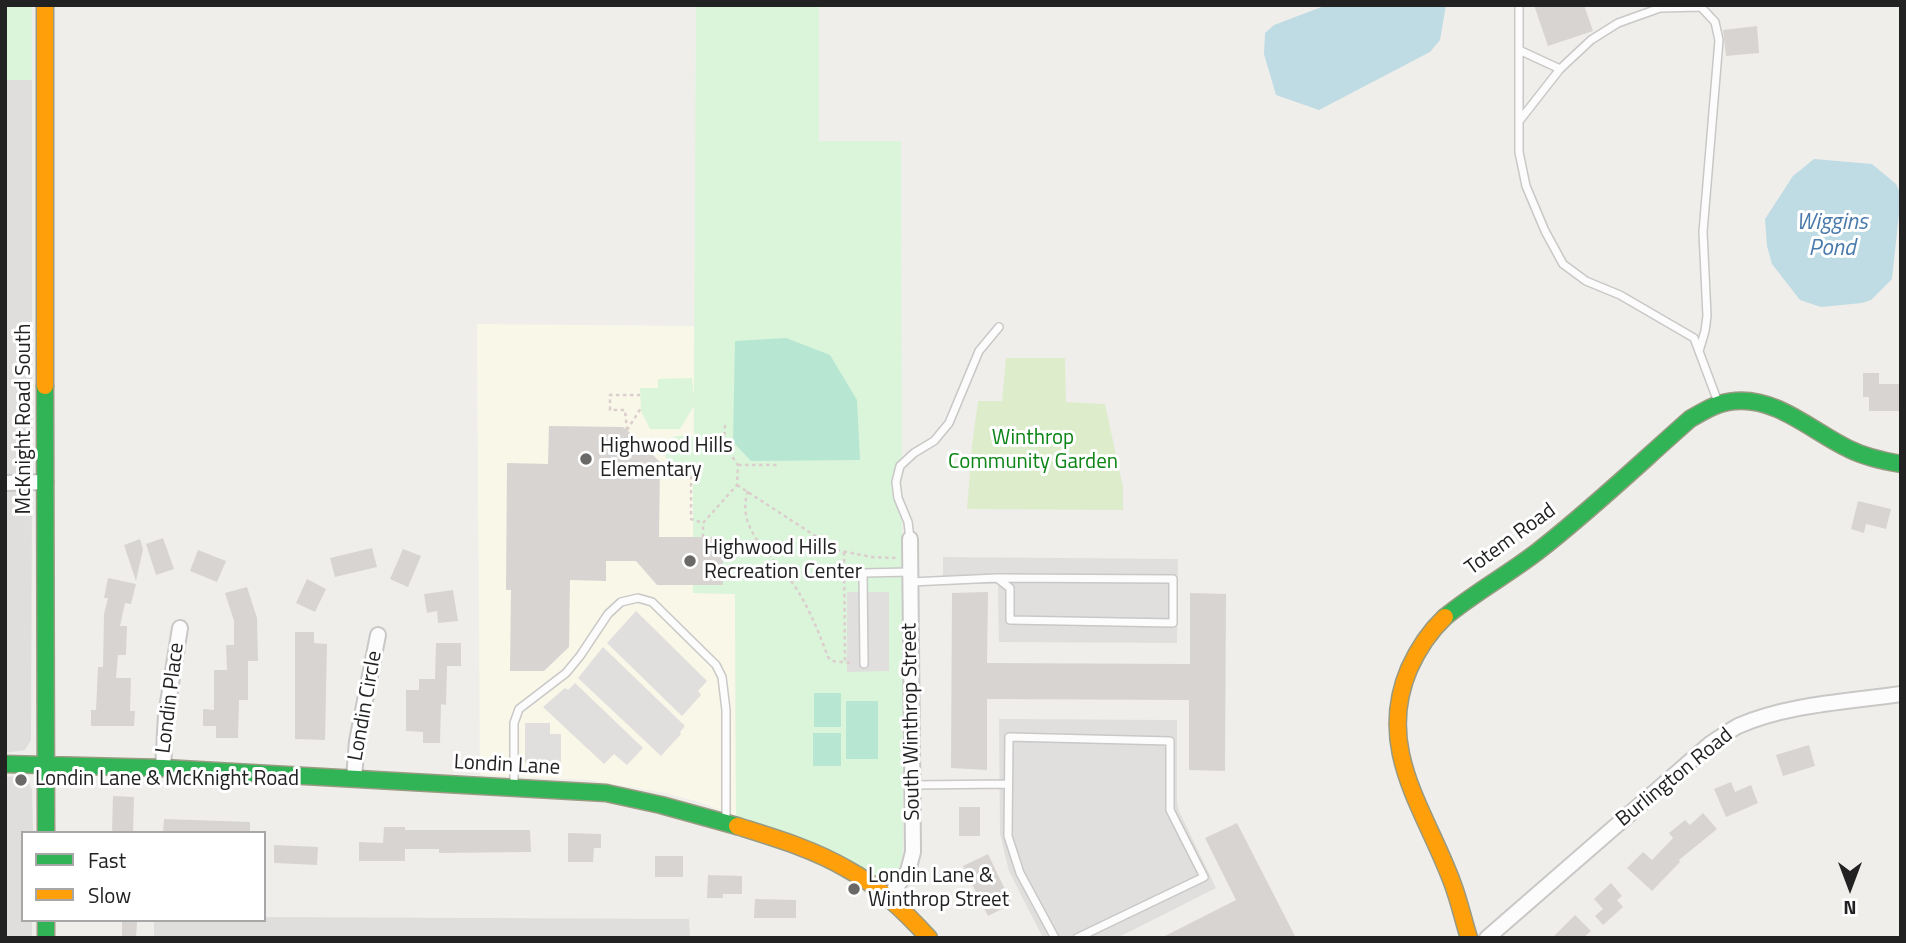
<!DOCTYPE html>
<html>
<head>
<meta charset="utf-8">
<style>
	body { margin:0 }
	#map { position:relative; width:1906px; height:943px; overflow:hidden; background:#f0eeeb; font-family:"Titillium Web",sans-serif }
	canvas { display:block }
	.frame { position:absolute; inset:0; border:7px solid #222; pointer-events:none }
	.legend { position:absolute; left:21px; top:831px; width:245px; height:91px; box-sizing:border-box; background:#fff; border:2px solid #a7a7a7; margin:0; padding:9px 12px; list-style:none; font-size:21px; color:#222 }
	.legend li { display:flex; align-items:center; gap:14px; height:35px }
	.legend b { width:35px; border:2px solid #a7a7a7 }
	.north { position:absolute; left:1815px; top:852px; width:70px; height:70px; -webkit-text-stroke:5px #fff; paint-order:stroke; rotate:180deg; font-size:19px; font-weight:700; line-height:28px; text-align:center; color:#222 }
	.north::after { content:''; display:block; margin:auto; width:24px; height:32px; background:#222; clip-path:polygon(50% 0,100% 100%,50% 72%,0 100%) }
</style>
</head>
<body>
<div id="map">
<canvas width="1906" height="943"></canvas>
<div class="frame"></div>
<ul class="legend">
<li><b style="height:9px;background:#30b455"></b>Fast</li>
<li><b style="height:9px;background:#ff9f0a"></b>Slow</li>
</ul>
<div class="north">N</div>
</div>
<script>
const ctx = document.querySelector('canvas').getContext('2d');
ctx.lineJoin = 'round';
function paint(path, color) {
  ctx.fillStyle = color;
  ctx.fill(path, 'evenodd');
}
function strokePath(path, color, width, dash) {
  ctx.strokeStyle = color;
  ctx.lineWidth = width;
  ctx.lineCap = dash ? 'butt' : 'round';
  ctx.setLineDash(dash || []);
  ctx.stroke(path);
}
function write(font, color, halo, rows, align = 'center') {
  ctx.font = font + ' "Titillium Web",sans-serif';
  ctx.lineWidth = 6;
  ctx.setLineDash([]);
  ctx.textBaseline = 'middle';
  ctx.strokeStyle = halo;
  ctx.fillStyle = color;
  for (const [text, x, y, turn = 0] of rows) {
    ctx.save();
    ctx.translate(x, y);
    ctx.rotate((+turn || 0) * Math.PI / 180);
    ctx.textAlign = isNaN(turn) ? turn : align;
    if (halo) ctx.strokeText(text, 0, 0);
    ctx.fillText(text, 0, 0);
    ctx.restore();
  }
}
paint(new Path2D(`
	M5,80H32V516L31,740L25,750L5,753Z
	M18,776L28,781L32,790L33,833H23V920H32V938H5V777Z
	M264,917L689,919L690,938H154V920H264Z`), '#dfdedc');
paint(new Path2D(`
	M477,324L694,326L693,593L735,594L736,816L699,802L665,793L588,780L480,775Z`), '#f8f7e8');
paint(new Path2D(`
	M1006,358H1065L1066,402L1105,404L1123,487V510L967,509L972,445L978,401H1002Z`), '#ddeccb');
paint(new Path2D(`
	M5,5H32V80H5Z
	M696,5H819V141H901L903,852C900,866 899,874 884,879L736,816L735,594L693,593V477L685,476C680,471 671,466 667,460C665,457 665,452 666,448C667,433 682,436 694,436V406L680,429H650L641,411L640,388H658V379L692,378L694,398Z`), '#daf5da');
paint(new Path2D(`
	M786,338L830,355L857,400L860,460L751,461L733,442L735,341Z
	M814,693H841V727H814Z
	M846,701H878V759H846Z
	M813,733H841V766H813Z`), '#b7e6d2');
paint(new Path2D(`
	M943,557L1178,559L1177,643L999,642L998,584H943Z
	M847,592H889V671L847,672Z
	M636,611L707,681L698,691L701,695L682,716L607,643Z
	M603,647L685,726L680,732L681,734L661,756L578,678Z
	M575,683L643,748L627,765L614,754L604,764L543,707L565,688L568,690Z
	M999,719L1177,720V801L1179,811L1216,888L1117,938H1043L1009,871L1000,834Z
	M525,723H550V734H561V763H525Z`), '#e0dfde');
paint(new Path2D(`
	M1327,5H1446L1440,40L1430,52L1319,110L1276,95L1264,54L1265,33L1274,25Z
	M1814,159L1872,164L1896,184L1901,195L1892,279L1871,300L1862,303L1821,307L1800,300L1772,264L1767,246L1765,219L1793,176Z`), '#bfdbe3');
paint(new Path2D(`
	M1534,5H1584L1593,31L1548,46Z
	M1757,26L1759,53L1726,56L1723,30Z
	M1863,373H1879V384H1901V411H1869V397H1863Z
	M549,426L623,427L627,430L660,462L659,537H723V585H657L636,561H606V581L570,580L569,647L544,671H510L511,590H506L507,463L548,464Z
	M1858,501L1891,509L1886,529L1866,524L1864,533L1851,529Z
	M163,538L174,569L156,575L146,544Z
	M140,539L143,549L136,581L124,545Z
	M372,548L377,567L335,577L330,558Z
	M403,549L421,556L408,587L390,579Z
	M198,550L226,561L217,582L190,571Z
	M108,578L136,584L131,604L125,603L120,626H127L126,655H118L116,678H131L130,711H135L134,726H91V710H96L98,667H103L104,614L108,598H104Z
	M307,579L326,589L315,612L296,603Z
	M247,587L257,618L258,661H248V700H239L238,738H216V726H203V709L214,710V670H227L226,645H234V621L225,593Z
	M453,590L458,621L438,623L437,611L427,613L424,594Z
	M988,592L987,663L1190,664V593L1226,594L1225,771L1189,770V700L987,699V770L951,768L952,593Z
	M295,632H314V643L327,644L325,740L295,739Z
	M436,643H461V666H447L446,705L441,704L440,743H423V732L406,731V690H419V679H435Z
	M1809,745L1815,766L1783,776L1776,755Z
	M1731,782L1735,792L1751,785L1758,803L1726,817L1714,789Z
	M113,796L134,797L133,833H112Z
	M959,807H980V836H959Z
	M1703,813L1717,829L1679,860L1680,862L1652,891L1627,868L1643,852L1652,860L1673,838L1669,833L1685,820L1690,825Z
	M164,819L250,822V833H163Z
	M1237,823L1296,938H1161L1236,900L1205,838Z
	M384,827H405V830H530L531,852L439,853V849H405V861H359V842L383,843Z
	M568,833L601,834V848H594L593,862H568Z
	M274,845L318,847L317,865L274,863Z
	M988,854L1012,904L988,916L963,866Z
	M655,856H683V877H655Z
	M708,875L742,876V894H723V898H707Z
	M1611,883L1622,896L1617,900L1623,907L1603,925L1595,916L1603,909L1594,899Z
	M755,899L796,900V918H754Z
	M1575,915L1591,931L1583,938H1552Z
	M122,922H137L136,938H122Z`), '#d7d4d2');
const lane = new Path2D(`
	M1519,5V152L1526,186L1545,231L1563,264L1586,281L1620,295L1694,338L1718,402
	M1519,50L1560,69
	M1520,120L1560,69L1591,40L1618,23L1660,8L1701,7L1715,22L1719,40L1703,232L1707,316L1705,331L1699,351
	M910,539L908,522L898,498L896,482L900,466L914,453L934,441L949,423L979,351L999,327
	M911,582L997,578L1010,588V620L1173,623V579L997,578
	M864,664L863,573L910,572
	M514,785V723L519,709L566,673L580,656L608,614L621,602L638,598L652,602L716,665L722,677L726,710V818
	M913,785L1008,784
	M1055,938L1020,873L1008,836L1009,737L1170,741V810L1204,877L1077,938`);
const street = new Path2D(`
	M5,483L46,482
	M163,768L166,715L180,628
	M354,778L357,741L378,635
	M888,898L908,871L913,852L910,539
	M1487,938L1710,744C1719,738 1729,731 1738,726C1788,704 1847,702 1901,694`);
const fast = new Path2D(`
	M45,386L46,833
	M1445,617C1474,593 1507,575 1537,552C1590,511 1639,464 1690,419C1704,411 1718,402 1735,401C1777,397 1813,432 1849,449C1865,457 1883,461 1901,464
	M5,764L163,768L606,793L661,805L737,826
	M46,920V938`);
const slow = new Path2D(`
	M45,5V386
	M1445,617C1429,632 1418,649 1409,669C1375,749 1425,809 1452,882C1459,900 1463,919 1469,938
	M737,826C775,838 813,849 847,869C879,886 905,912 929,938`);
strokePath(lane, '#c9c8c7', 10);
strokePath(street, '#c9c8c7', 18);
strokePath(fast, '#999a82', 19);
strokePath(slow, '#999a82', 19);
strokePath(new Path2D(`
	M627,430L625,410H610V395H640
	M627,430L641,408
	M738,465H779
	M691,476V519L703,523
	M737,485L837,550L871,557L897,558
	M748,491C734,531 777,559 796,588C810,610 819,633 828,657L832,661L853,663
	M703,537V523L737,485L738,465L724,445L725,425
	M844,552L845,663`), '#dccecd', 2.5, [3.5, 3.5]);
strokePath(lane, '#fdfcfc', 7);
strokePath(street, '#fdfcfc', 14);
strokePath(fast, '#30b455', 16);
strokePath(slow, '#ff9f0a', 16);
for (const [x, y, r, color] of [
	[586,459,7,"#6a6968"],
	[690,561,7,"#6a6968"],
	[21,780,7,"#6a6968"],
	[854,889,7,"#6a6968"]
]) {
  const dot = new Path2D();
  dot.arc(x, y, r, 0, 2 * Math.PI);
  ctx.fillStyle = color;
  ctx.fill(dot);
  strokePath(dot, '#fff', 2.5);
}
write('21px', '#222', '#fff', [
	["McKnight Road South",25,419,-90],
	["Totem Road",1511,540,-36],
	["Londin Place",171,698,-83],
	["Londin Circle",366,706,-80],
	["South Winthrop Street",912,722,-91],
	["Londin Lane",507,766,3],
	["Burlington Road",1675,778,-39]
]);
write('21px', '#0c8416', '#fff', [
	["Winthrop",1033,439],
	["Community Garden",1033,463]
]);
write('21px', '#222', '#fff', [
	["Highwood Hills",600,447],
	["Elementary",600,471],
	["Highwood Hills",704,549],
	["Recreation Center",704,573],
	["Londin Lane & McKnight Road",35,780],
	["Londin Lane &",868,877],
	["Winthrop Street",868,901]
], 'left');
write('italic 23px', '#4a7aab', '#fff', [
	["Wiggins",1832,223],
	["Pond",1832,249]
]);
</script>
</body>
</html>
